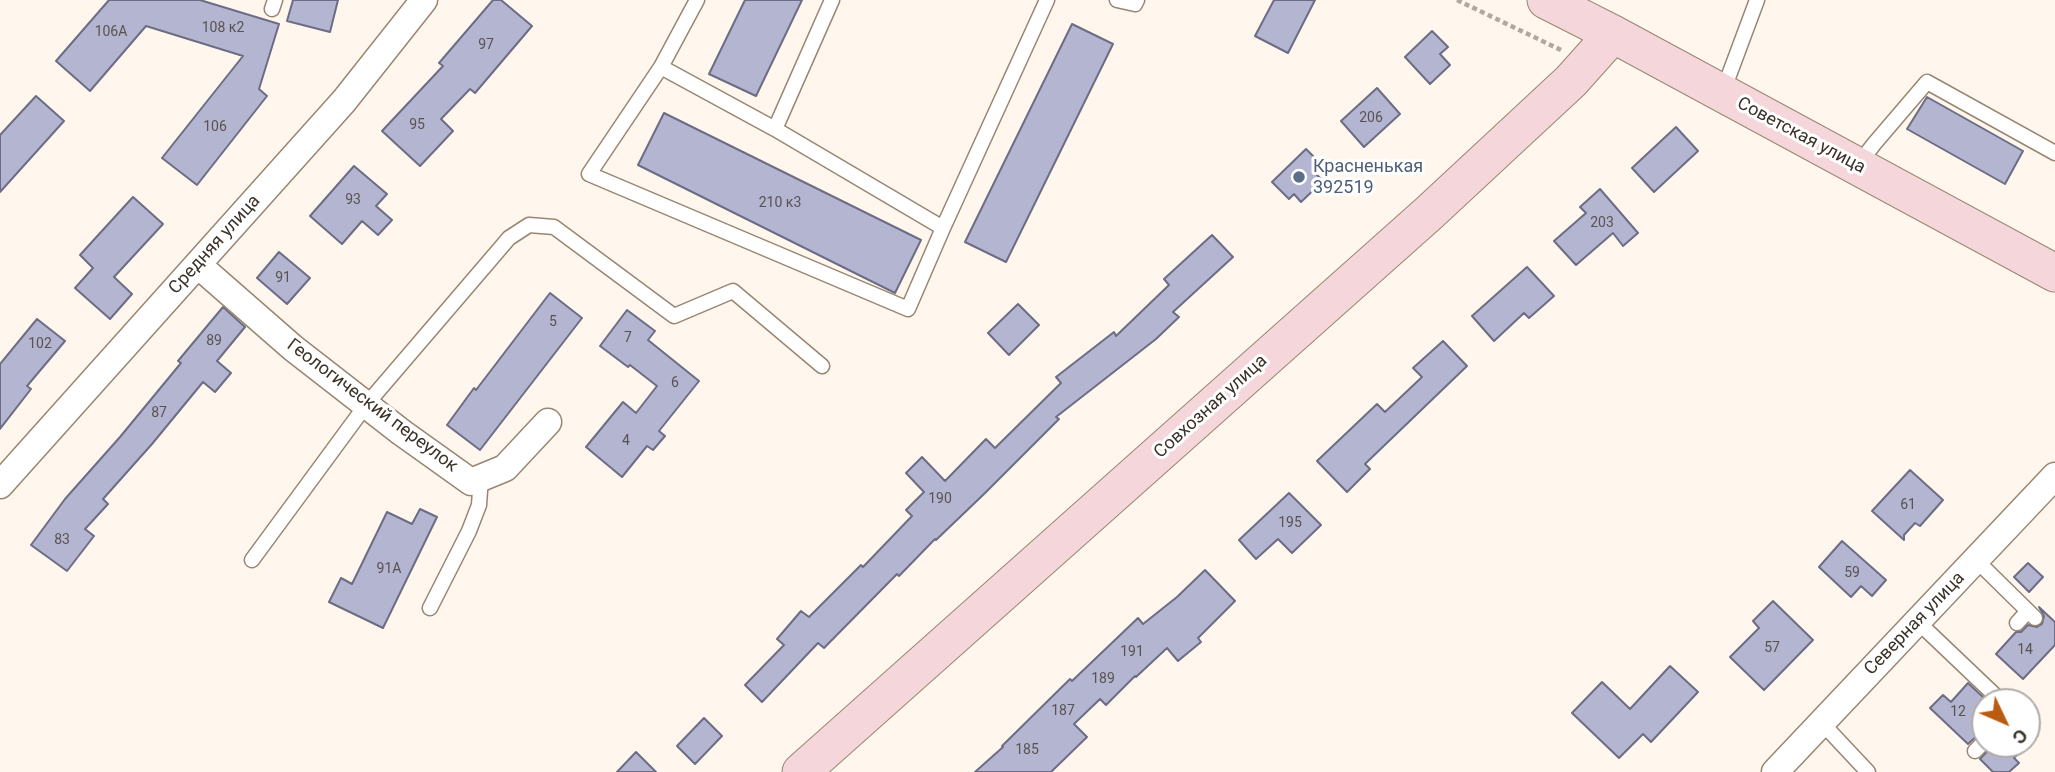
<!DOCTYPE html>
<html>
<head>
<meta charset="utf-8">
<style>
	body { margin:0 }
	#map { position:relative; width:2055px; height:772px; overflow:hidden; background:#fff6ed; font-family:Roboto,sans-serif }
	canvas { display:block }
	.north { position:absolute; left:1971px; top:688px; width:70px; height:70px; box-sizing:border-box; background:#fff; border:2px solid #b0ada9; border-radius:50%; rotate:134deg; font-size:19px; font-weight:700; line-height:28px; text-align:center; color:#3a3229 }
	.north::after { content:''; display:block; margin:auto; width:24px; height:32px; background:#ba5b12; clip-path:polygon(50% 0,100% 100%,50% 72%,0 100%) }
</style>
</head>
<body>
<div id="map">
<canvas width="2055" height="772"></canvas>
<div class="north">С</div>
</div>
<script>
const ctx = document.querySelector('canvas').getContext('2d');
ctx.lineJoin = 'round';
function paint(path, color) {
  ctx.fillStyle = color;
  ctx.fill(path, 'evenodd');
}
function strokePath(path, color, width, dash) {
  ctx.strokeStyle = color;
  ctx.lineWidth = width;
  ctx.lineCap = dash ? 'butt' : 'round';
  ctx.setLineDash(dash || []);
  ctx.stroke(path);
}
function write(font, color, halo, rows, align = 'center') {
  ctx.font = font + ' Roboto,sans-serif';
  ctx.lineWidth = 6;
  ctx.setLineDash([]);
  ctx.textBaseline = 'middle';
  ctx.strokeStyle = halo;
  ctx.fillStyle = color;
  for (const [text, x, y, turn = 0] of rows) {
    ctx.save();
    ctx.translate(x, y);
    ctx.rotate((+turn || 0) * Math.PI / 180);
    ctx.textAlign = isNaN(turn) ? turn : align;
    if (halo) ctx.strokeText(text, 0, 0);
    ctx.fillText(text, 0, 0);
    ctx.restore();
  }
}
const building = new Path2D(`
	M109,0H200L279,24L259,89L267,96L197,185L162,158L243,56L146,26L90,91L56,61Z
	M293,0H338L330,32L287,21Z
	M493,0H501L532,26L475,93L470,89L441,119L453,131L420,166L382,131L443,66L439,63Z
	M745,0H802L756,96L709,74Z
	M1274,0H1315L1288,53L1255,36Z
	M1072,24L1113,44L1006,262L965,242Z
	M1432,31L1448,47L1440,54L1450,65L1430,84L1405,57Z
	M1377,88L1400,114L1364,147L1341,121Z
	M36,96L64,121L0,192V135Z
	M1927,97L2023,151L2005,184L1907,129Z
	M664,113L921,240L895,293L638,165Z
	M1676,127L1698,151L1654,192L1632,168Z
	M1306,149L1322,165L1314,172L1323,181L1301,202L1294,194L1289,199L1272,182Z
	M354,166L387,194L376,206L392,220L378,235L362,221L342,244L310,216Z
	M1600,189L1638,233L1623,246L1613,233L1576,265L1554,241L1586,213L1580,207Z
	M133,197L163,224L114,277L132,294L110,319L75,288L93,268L80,255Z
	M1212,235L1233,257L1173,312L1179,317L1156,339L1056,417L1059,419L984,494L936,540L935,539L899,576L897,574L824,648L818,643L762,702L745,685L784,645L777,639L801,611L809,617L861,565L863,567L912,516L906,510L924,492L906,473L922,457L945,481L986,439L995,448L1061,383L1056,377L1114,332L1116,336L1169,285L1164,279Z
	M279,252L310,278L287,304L257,278Z
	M1527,267L1554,296L1529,318L1524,313L1494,341L1472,316Z
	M550,293L582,318L480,450L447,425L474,388L476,390Z
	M1018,304L1039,325L1009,355L988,333Z
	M223,307L245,327L217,361L231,373L215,392L203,382L152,444L103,499L108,504L85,529L94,536L67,571L31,545L65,499L120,437L181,363L178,361Z
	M627,310L655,331L648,340L699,381L659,431L665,436L653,450L647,446L622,477L586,447L623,402L636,413L657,386L630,365L628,367L600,346Z
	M37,319L65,341L27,386L31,389L0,429V364Z
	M1443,341L1467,366L1365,464L1370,469L1347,492L1317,461L1377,404L1385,412L1422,377L1413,368Z
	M1910,470L1943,500L1920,526L1915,523L1904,535V540L1872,511Z
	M1289,493L1321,525L1292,553L1278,539L1256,559L1239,540Z
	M420,509L437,517L383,628L329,602L341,578L352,584L387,512L412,524Z
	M1842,541L1886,580L1872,596L1861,586L1851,597L1819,567Z
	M2028,563L2043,577L2029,592L2014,577Z
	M1205,570L1235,601L1198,638L1201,642L1178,661L1167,648L1136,677L1135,676L1106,705L1100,699L1074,724L1087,737L1051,772H975L1003,747L1002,746L1070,679L1072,681L1138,618L1143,624L1177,597Z
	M1773,601L1813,640L1764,690L1730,657L1759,628L1753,621Z
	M2039,607L2055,622V645L2023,679L1996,654L2016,632H2021L2028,625L2037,627L2042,624L2044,616Z
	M1670,666L1698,692L1651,742L1643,734L1619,758L1572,713L1602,682L1630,709Z
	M1968,683L1985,699L1976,708L1985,717V732L1979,734L1968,744L1930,708L1943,695L1951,702Z
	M704,718L722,736L695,764L677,746Z
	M1994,744H2027L2014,758L2019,763L2009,772H1993L1980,759Z
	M636,752L656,772H617Z`);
paint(building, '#b4b5d0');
strokePath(building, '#6c6d85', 2);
const lane = new Path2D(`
	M697,0L661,67L589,174L908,309L943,228
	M832,0L775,129L943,228L1047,0
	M1117,0L1135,4L1137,0
	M272,9L275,0
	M661,67L775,129
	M1722,94L1757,0
	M1858,165L1874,144L1927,82L2055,153
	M252,560L366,405L509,238L529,225L554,227L674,316L733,291L822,366
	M1976,560L2035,618
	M430,608L469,531L479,505L481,477
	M1918,622L2002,702
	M2017,623L2028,611
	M1822,723L1868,772
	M1975,751L1985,741`);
const street = new Path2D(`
	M198,265L293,348L401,432L471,482L505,468L548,422
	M0,485L344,101L424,0
	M1775,772L2055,476`);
const secondary = new Path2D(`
	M1546,0L1613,34L2055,273
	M801,772L1429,213L1571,81L1613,34`);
strokePath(lane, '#998671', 17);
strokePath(street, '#998671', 29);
strokePath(secondary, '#998671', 39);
strokePath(new Path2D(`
	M1457,0L1561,50`), '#b1a9a0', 4.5, [5, 3.5]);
strokePath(lane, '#fff', 14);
strokePath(street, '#fff', 26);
strokePath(secondary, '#f5d6da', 37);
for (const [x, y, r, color] of [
	[1299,177,7,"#5c6f8a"]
]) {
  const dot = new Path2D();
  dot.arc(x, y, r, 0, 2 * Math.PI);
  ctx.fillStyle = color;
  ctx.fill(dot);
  strokePath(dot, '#fff', 2.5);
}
write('14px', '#585353', null, [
	["108 к2",223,28],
	["106А",111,32],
	["97",486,45],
	["206",1371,118],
	["95",417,125],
	["106",215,127],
	["93",353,200],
	["210 к3",780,203],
	["203",1602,223],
	["91",283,278],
	["5",553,322],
	["7",628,338],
	["89",214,341],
	["102",40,344],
	["6",675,383],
	["87",159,413],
	["4",626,441],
	["190",940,499],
	["61",1908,505],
	["195",1290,523],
	["83",62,540],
	["91А",389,569],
	["59",1852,573],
	["57",1772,648],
	["14",2025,650],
	["191",1132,652],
	["189",1103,679],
	["187",1063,711],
	["12",1958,712],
	["185",1027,750]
]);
write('18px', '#3a3229', '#fff', [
	["Советская улица",1801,136,28],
	["Средняя улица",215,245,-48],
	["Геологический переулок",372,406,37],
	["Совхозная улица",1211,407,-42],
	["Северная улица",1915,624,-46]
]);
write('18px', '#4e5e75', '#fff', [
	["Красненькая",1313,167],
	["392519",1313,188]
], 'left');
</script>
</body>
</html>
